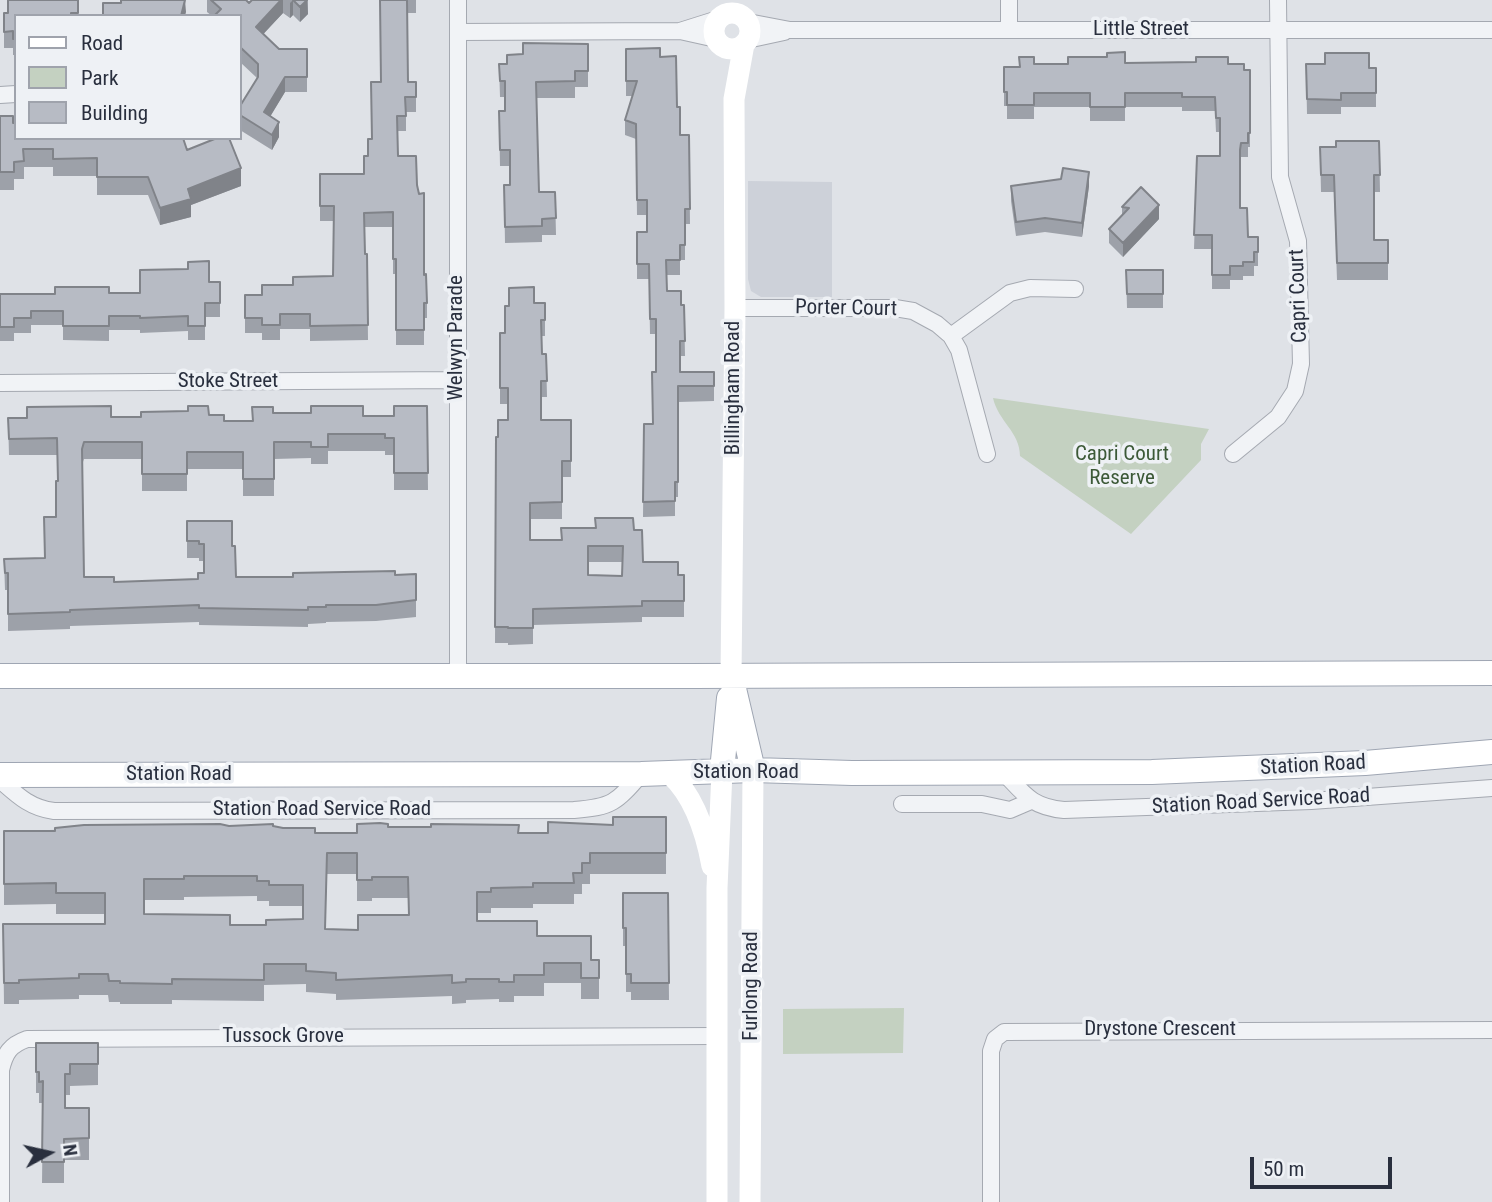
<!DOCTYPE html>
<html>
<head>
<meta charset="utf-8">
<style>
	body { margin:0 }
	#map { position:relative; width:1492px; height:1202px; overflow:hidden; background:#dfe2e7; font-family:"Roboto Condensed",sans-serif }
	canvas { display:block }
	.legend { position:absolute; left:14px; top:14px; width:228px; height:126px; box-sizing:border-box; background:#eef1f5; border:2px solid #9fa3ac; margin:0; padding:9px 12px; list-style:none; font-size:21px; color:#292f3e }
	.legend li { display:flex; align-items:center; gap:14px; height:35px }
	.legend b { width:35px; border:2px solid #9fa3ac }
	.north { position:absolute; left:14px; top:1118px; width:70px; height:70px; -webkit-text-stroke:5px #eef1f5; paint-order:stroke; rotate:82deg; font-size:19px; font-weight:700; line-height:28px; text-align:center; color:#292f3e }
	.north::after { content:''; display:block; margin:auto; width:24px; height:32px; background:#292f3e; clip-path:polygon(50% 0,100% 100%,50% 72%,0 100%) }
	.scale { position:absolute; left:1250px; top:1157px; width:142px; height:32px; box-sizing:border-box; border:4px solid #292f3e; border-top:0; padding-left:9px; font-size:21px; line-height:24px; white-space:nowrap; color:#292f3e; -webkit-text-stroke:5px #eef1f5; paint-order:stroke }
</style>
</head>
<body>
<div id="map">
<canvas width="1492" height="1202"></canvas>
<ul class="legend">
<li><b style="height:9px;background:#fff"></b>Road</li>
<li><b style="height:19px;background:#c4d1c1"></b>Park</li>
<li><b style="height:19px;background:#b7bbc4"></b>Building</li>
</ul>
<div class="north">N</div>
<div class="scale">50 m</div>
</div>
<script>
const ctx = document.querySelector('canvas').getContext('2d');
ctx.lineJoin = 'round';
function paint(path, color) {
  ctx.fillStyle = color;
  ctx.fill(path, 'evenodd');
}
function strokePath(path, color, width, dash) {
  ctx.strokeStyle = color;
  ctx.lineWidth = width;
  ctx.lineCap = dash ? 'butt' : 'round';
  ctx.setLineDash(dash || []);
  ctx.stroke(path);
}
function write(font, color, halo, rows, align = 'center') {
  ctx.font = font + ' "Roboto Condensed",sans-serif';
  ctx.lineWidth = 7;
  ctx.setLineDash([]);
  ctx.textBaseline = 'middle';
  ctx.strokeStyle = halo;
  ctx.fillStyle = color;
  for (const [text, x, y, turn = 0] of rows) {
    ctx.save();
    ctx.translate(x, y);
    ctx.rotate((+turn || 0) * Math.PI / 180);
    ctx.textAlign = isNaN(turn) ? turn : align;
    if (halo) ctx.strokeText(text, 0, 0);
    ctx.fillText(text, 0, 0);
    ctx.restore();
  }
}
paint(new Path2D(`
	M748,181L832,182V297H761L751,291L748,279Z`), '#cdd1d9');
paint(new Path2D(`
	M993,398L1209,429L1201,444V460L1131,534L1020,456C1020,432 998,421 993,398Z
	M904,1008L903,1053L783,1054V1009Z`), '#c4d1c1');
const street = new Path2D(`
	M458,0V675
	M1009,0V29
	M748,22L790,30H1492
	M680,31L718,19
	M458,32L680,31L716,39
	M747,40L784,32
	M0,95L16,94
	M735,308H895L913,311L937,324L951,336L959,350L987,454
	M951,336L1010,293L1030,288L1075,289
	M0,383L457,380
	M1233,454L1278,417L1295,391L1301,364L1298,241L1280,177L1278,0
	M1004,773C1025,795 1032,807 1064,810L1311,801L1492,788
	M0,780C17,795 30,808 54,811L574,810C612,807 616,803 641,774
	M902,804H982L1010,810L1031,801
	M1,1202V1070C5,1053 10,1045 27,1039L715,1036
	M991,1202V1051L995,1039L1004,1032L1492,1030`);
const primary = new Path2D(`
	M0,676H693L1492,673
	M731,676L753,770
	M722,771L729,698
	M0,775L641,774L753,770L852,773L1152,772L1365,763L1492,752`);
strokePath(street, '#a5a9b1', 18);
strokePath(primary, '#9fa6b3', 26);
strokePath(street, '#f1f3f6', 16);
strokePath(new Path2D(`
	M714 31a18 18 0 1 1 36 0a18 18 0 1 1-36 0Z
	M731,676L735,308L734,99L744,44
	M670,774C695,797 706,833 712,866
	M717,1202V888L722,771
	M750,1202L753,770`), '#fff', 21);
strokePath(primary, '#fff', 24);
paint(new Path2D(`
	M78,0V16H16V55H13V48H4V13Z
	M207,0H246L249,3L252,0H308V14L300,22L293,15L290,18L283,13L263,34L279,49H307V92H285L270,116L279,137L272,150L240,130V106L257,78L240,62V16H212L207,12Z
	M380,0H416V13H407L408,82H416V112H406V131H397L398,156L417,185L427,303V318H424V345H396V274H393V227H364L365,254H367L368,340L310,341V329H280V340H262V333H245V295H262L293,285L333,276L334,221H320V174H364L372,139L381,82Z
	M588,44V87H575V98H536L539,192H555L556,235H542V242L505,243L504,185H510V166H500L499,111H505V97H500L499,64H507L523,54Z
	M626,49L660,57L677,107L680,135H689L690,224H685V260H680V275H667V291L681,305H684L685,356H680V372H714V401L678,402V497H675V516L643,517L644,424H652L656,372V334H650L649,279H637V232H647V215H637L636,139L625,135V120L632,96H626Z
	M1034,64H1228L1244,70H1250V147H1248V157H1241L1240,163V208L1248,237H1258V266H1254V276H1243V280H1230V289H1212V249H1194L1197,156H1220V132H1216L1215,111H1182V107H1125V121H1090V107H1034V119H1007V106H1004V67H1020Z
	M1306,64L1376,68V107H1341V114H1307Z
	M0,116L13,123L16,138L187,150L241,186L191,205V217L160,225L148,195H97V176H53V167H24V179H14V190H0Z
	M1379,141L1380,192H1374V240H1388V280H1337L1334,192H1321L1320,147H1336Z
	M1011,186H1089L1082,237L1045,232L1016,236L1011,201Z
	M1141,187L1159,219L1123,257L1109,243V229L1122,215V207Z
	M1126,270H1163V308H1127Z
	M209,282H220V317H205V340H188V331L140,333V330H109V341L63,340V325H31V333H14V341H0V294L140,293Z
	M534,303H545V336H542V354H546L547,397H541V420H571V477H562V519H530V540H561L634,530L643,562L678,575H684V617H642V622L533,625V644L508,645V643H495L496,437H498L508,420V404H500V333H505ZM588,562H623L622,576L588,575Z
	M427,406L428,490H394V455H385V451H328V464H311V458L274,459V496H243V469H187V491H142V459H84L82,465L84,577L114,582L198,579L204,573V561H199V558H187V521L232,546L236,577L416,574V617L376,621L326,622V623L308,624V627L199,625V622L70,626V629L8,631V590H5L4,559L44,558L56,517L58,481L57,455H9L8,418L209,415L224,421H252L273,413L363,416H394Z
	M666,817V874H590V884H582V894H574V904H533V908H491V913H477V921L537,936L591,960H599V999H581V983H544V996H514V1002H499V999L466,1000V1003L452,1004V996L336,1000V994L306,992V984L264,985V1001L172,1000V1004H120V1002H109L108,995H79V999L19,1000V1004H4L3,924H105V914H56V904L4,905V831L229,826H273L315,833H357L388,827L519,833H548L613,825ZM327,874H357V901H372V898H408V915L358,930L325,929ZM257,896V901H269V906H303V919L266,925H230L144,914V900H184V897Z
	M623,893H668L669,1000H631V992H626V946H623Z
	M36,1043H98V1085L70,1086V1095H65V1108H89V1160H64V1183H42L43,1103H39V1093H36Z`), '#9da1a9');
paint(new Path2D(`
	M185,0L186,12L185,16H181Z
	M281,0H283V13L256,42V27Z
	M293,0V15L290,18V3Z
	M307,0L308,14L300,22V7Z
	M285,77V92L264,127V112Z
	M279,122V137L272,150V135Z
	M241,168V186L191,205V217L160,225V208L188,189Z
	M1089,172V186L1082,237V223Z
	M1159,205V219L1123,257V243Z`), '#808389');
const building = new Path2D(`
	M8,0H78V13H71V16H16V39H13V31L4,32V13H8Z
	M121,0H185L181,16H103V3H121Z
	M211,0H246L249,3L252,0H281L256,27L279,49H307V77H285L264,112L279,122L272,135L240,115V106L258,77V64L240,47V16H214L221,9Z
	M293,0H307L300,7Z
	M380,0H407L408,82H416V97H405L406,116H397L398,156H416L417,185L419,194L424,193V275L426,274L427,303H424V330H396V259H393V212L364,213L365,254H367L368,325L310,326V314H280V325H262V318H245V295H262V285H293V277L333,276L334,206H320V174H364V156H368V139H372L371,82H381Z
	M523,43L588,44V71H575V81L536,82L539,192H555L556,218L542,219V226L505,227L504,185H510V150H500L499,111H505V81H500L499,64H507V55L523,54Z
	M660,48V57L676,56L677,107H680V135H689L690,209H685V245H680V260H666L667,291H681V305H684L685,341H680V372H714V386H678V482H675V501L643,502L644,424H653L652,372H656V319H650L649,264H637V232H647V200H637L636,124L625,120L637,81H626V49Z
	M1125,52V63L1196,62V57H1228V64H1244V70H1250V133H1248V143H1241L1240,150V208H1247L1248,237H1258V252H1254V262H1243V266H1230V275H1212V235H1194L1197,156H1220V118H1216L1215,97H1182V93H1125V107H1090V93H1034V105H1007V92H1004V67H1020L1019,57H1034V64H1068V57H1107V53Z
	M1325,53H1369V68H1376V93H1341V100L1307,99L1306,64H1325Z
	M0,116H13V123H16V138H183L187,150L217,138H229L241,168L188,189L191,199L160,208L148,177H97V158L53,159V149H23L24,161L14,162V172H0Z
	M1336,141H1379L1380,175H1374V240H1388V263H1337L1334,175H1321L1320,147H1336Z
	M1063,168L1089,172L1082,223L1045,218L1016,222L1011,186L1061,179Z
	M1141,187L1159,205L1123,243L1109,229L1129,208L1122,207Z
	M209,261V282H220V303H205V326H188V316L140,318V316H109V326H63V311H31V318H14V327H0V294H55V287H109V293H140V270L188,269V262Z
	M1126,270H1163V294H1127Z
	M534,287V303H545V320H541L542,354H546L547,381H541V420H571V461H562V502L530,503V540H562L561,528H596L595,518H633L634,530H642L643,562H678V575H684V601H642V606L533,609V628H508V627H495L496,437H498V420H508V388H500V333H505V306H509V288ZM588,546H623L622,576L588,575Z
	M111,406V417H141V412L188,411V406H208L209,415H224V421H253L252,407H273V413H311V406H363V416H394V406H427L428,473H394V438H385V434H328V447H311V442H274V479H243V452H187V474H142V442H84L82,449L84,577H114V582L198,579V573H204V544H199V541H187V521H232V546H235L236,577H293V573L395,571V575L416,574V600L376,605H326V607H308V610L199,608V605L70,610V612L8,614V573H5L4,559L45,558L44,517H56V481H58L57,438L9,439L8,418H27V407Z
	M613,817H666V853H590V863H582V873H573L574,883H533V887L491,888V892H477V921H537V936H591V960H599V978H581V963H544V975H514V982H499V979H466V982L452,983V975L336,980V973L306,971V964H264V980L172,979V984L120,983V981H109L108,974H79V978L19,980V983H4L3,924H105V893H56V883L4,884V831H55V828L84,825L220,824L229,826L273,824V826L283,828H315V833H357V824L380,823L388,824V827H431V824L519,825L518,833H548V822L613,825ZM327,853H357V880H372V877H408L409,915H358V930L325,929ZM184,876H257V881H269V885H303V919L266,920V925H230V915L144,914V879H184Z
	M623,893H668L669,983H631V974H626V928H623Z
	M36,1043H98V1064H70V1074H65V1108H89V1138L64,1139V1162H42L43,1081L39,1082V1072H36Z`);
paint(building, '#b7bbc4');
strokePath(building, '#808389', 2);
write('21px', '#292f3e', '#eef1f5', [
	["Little Street",1141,30],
	["Capri Court",1299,296,-92],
	["Porter Court",846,309,1],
	["Welwyn Parade",457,338,-90],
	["Stoke Street",228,382],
	["Billingham Road",734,388,-90],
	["Station Road",1313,766,-3],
	["Station Road",746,773],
	["Station Road",179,775],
	["Station Road Service Road",1261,802,-3],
	["Station Road Service Road",322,810],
	["Furlong Road",752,986,-90],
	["Drystone Crescent",1160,1030],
	["Tussock Grove",283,1037]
]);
write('21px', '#3c5937', '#eef1f5', [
	["Capri Court",1122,455],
	["Reserve",1122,479]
]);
</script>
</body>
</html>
